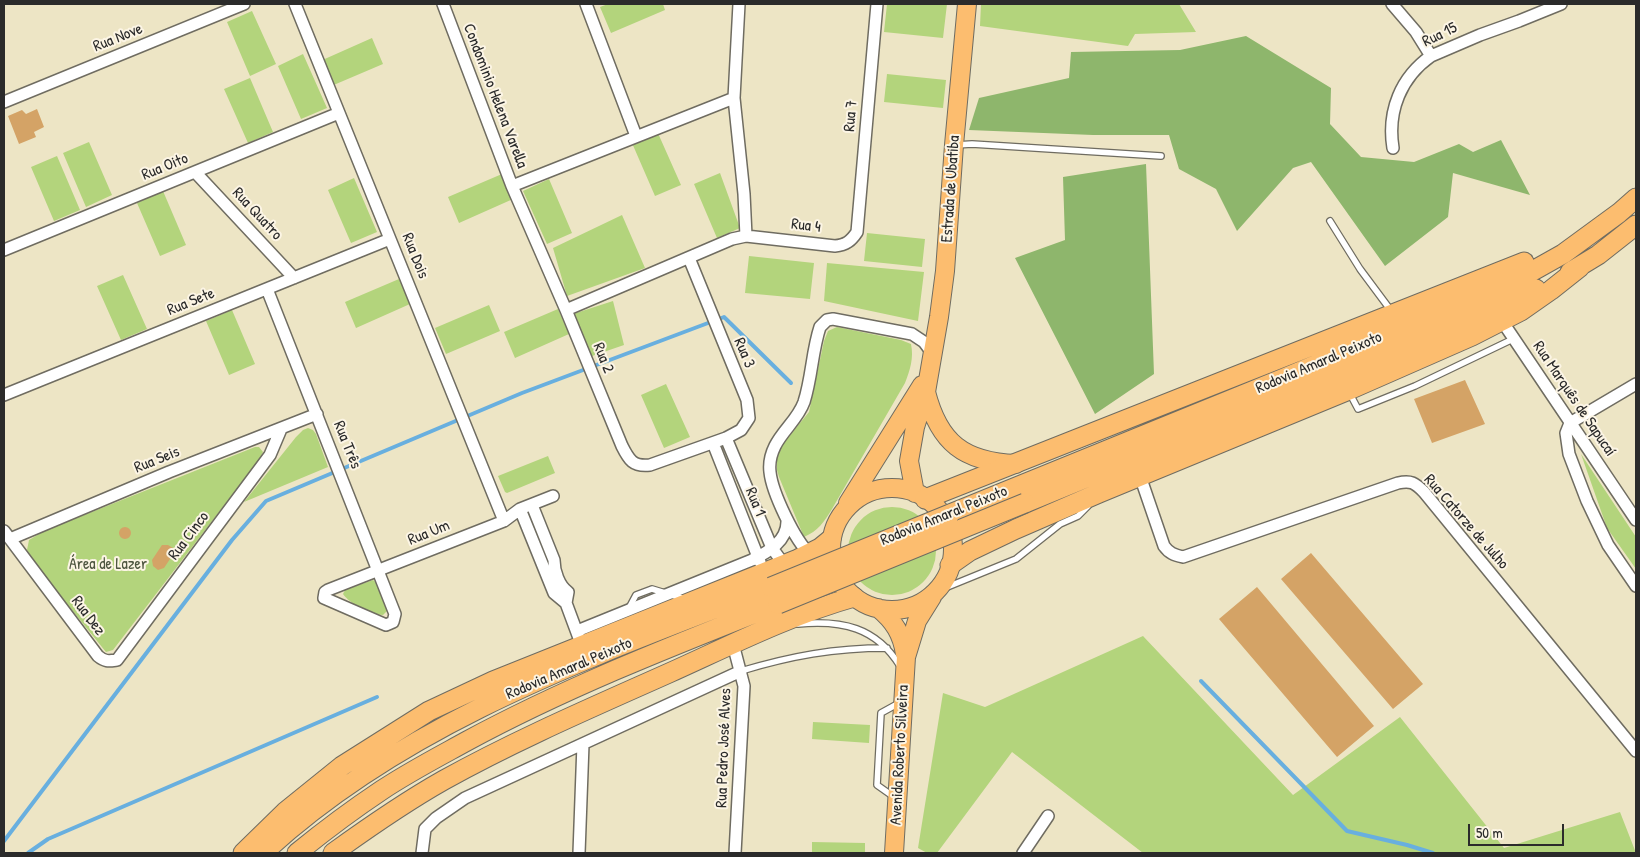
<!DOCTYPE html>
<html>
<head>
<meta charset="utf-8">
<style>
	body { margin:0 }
	#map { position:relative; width:1640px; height:857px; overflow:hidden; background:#ede5c5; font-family:"Patrick Hand",sans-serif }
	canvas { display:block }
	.frame { position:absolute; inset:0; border:5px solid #2b2b2b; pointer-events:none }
	.scale { position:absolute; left:1468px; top:824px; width:96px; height:22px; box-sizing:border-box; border:2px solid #2b2b2b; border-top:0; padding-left:6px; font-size:15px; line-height:18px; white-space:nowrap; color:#2b2b2b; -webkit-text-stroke:4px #fcf5e5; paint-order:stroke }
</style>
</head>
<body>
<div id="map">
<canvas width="1640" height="857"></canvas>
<div class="frame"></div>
<div class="scale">50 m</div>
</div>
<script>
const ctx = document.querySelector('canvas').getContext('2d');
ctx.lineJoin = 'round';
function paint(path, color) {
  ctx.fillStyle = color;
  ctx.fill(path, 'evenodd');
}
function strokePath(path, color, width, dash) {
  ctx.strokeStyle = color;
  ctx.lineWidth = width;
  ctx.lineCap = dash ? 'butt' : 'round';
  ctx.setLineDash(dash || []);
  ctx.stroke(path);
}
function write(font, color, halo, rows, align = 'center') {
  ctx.font = font + ' "Patrick Hand",sans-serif';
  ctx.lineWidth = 4;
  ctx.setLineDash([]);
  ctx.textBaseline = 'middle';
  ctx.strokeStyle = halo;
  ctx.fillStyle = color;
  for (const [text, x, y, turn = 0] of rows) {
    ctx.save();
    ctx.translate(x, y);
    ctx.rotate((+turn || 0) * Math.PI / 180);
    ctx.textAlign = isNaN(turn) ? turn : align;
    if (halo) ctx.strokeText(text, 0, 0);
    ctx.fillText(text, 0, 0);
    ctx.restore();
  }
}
paint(new Path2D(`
	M608,4H663L665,10L611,33L600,7Z
	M887,4H947L943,38L884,32Z
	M981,4H1179L1196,32L1135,34L1128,46L980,26Z
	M252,11L276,64L250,76L227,22Z
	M372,38L383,64L329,87L318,62Z
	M303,54L327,108L301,119L278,66Z
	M887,74L946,80L943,108L884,102Z
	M250,78L273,132L248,143L224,89Z
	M657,131L681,185L655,196L632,143Z
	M89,142L112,195L86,207L63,153Z
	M57,156L80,210L54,221L31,167Z
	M720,173L740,228L717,238L694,184Z
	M502,174L513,199L459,223L448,197Z
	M354,178L377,232L351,243L328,190Z
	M549,179L572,233L547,244L523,191Z
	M163,191L186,245L160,256L137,203Z
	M622,215L645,268L567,296L553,248Z
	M867,233L925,239L922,267L864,261Z
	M749,256L814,263L810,299L745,293Z
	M827,263L924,272L918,321L824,301Z
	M123,275L147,329L121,340L97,286Z
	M399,279L410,304L356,328L345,302Z
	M613,301L624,345L592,356L573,314Z
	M489,305L500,331L446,354L435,328Z
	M558,309L569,334L515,358L504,332Z
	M232,310L255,364L229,375L206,321Z
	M837,327L901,340L911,344C914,358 910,370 905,383L832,509C824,522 818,531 804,537L779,477L777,470V457L782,445L809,412L824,341L828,331Z
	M666,384L690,437L664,448L641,395Z
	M308,428L313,430L316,434L328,467L244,502L296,437L303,430Z
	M255,447H259L263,452L259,460L113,650L106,652L36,566L27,550L29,540L44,531Z
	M1581,454L1636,537V569L1607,528Z
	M548,456L555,473L507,493L505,492L498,476Z
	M848 551a44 44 0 1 1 88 0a44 44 0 1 1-88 0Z
	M373,580L378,584L388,610L383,615C371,615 350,604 343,594L345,590Z
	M1143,636L1293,795L1400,717L1504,848L1620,812L1636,853H1143L1012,752L937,853H927L918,848L943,693L985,707Z
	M813,722L870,725L869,743L812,739Z
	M812,842L865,843V853H812Z`), '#b3d47c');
paint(new Path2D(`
	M1246,36L1331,88L1330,124L1361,157L1414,162L1459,144L1473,152L1501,140L1530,195L1453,173L1448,217L1385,266L1311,162L1293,168L1237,231L1216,189L1179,169L1169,135H1093L969,130L979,98L1069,78L1071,52L1180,50Z
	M1146,164L1154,374L1095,414L1015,258L1065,240L1063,177Z`), '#8eb66c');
strokePath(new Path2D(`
	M1201,681L1347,831L1407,845L1433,853
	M4,841L232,540L266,501L522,393L724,317L791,383
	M28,853L48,839L377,697`), '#68afdf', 4);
paint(new Path2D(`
	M37,109L44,127L34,132L36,137L19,144L8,116L22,110L26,114Z
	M1465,380L1485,424L1432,443L1414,399Z
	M119 533a6 6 0 1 1 12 0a6 6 0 1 1-12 0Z
	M162,545H168L173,548L174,553L164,568L158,570L153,566L152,560Z
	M1311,553L1423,684L1393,709L1281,579Z
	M1257,587L1374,726L1337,757L1219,619Z`), '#d4a366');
const service = new Path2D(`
	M956,145L972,144L1161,156
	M1330,221L1360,269L1392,312
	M1349,392L1358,409L1415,386L1513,339
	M935,592L1016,559L1060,524L1078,516L1088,506
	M629,608L636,595L652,589L685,599
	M798,624C842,620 876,627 900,666
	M741,671C791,656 834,648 887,648
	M894,797L877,785L881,713L901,702`);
const minor = new Path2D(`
	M295,4L504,521
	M443,4L512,186L566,310L622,446C629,460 633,467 650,465L726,438L741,430L749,418L747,400L689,258
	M586,4L636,136
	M739,4L734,98L744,194L746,236
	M1392,4L1416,32L1431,56
	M4,102L244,4
	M1393,148C1387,111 1401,77 1431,56L1480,35L1519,21L1561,4
	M195,172L294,278
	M512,186L734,98
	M4,250L339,113
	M267,289C310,397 353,505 395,614L393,622L386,625L324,598L325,592L328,590L504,521L520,509L553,496
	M566,310L732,239L746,236L835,246C846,245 851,241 857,232L877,4
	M1502,321L1636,520
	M1636,384L1570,423L1566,433L1569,454L1587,501L1608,545L1636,586
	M4,395L390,239
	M726,438L772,548L780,559L787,564
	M713,443L760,562
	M1140,476L1164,546C1169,553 1174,555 1183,557L1398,483C1411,480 1415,483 1424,492L1636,751
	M532,505L554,560C554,571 559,586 568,592L566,603
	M520,509L554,593L566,603L579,638
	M4,531L98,656C105,662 109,661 117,660L270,455L281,429
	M10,539L169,472L317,414
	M810,554C795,541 772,492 770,472C769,464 771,454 775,446C783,430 798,419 804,402C812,377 812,351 820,327L827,320L833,319L912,334L924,342L933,354
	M577,631L752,560C768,552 788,541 787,520
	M733,644L744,686L735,853
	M422,853L425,829L436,818L465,798L741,671
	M579,853L583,744
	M1023,853L1048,816`);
const primary = new Path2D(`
	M926,392C939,443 964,462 1016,464
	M831 549a61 61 0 1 1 122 0a61 61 0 1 1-122 0Z
	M915,493L909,461L915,427L926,392L939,317L945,271L954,145L967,4
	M848,503L922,385
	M878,608C894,621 902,634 905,654
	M894,853L906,657L917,621L932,597`);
const trunk = new Path2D(`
	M1570,272L1598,255L1636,225
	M925,499L1524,262
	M1025,503L1373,360L1536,289
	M950,514L1284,378L1442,312L1522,277L1563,254L1619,213L1636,198
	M950,565L970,551L1016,529L1099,493L1349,390L1472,336L1521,311L1551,290L1580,267
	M243,853L285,812L342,766L429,711L493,681L798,559L820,548L831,539
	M263,853C405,721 594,656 771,587
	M297,853C324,831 352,810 382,790C409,772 438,757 467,741C567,687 672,646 778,604
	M333,853C369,827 405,802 444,780C516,740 593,707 669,673C729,646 790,615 854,597`);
strokePath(service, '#6f6c61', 8);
strokePath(minor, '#6f6c61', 14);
strokePath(primary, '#6f6c61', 20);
strokePath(trunk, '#6f6c61', 21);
strokePath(service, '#fff', 5.5);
strokePath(minor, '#fff', 11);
strokePath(primary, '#fcbd6f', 18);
strokePath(trunk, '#fcbd6f', 19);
const trunkBridge = new Path2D(`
	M771,587L950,514
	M778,604L1025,503`);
strokePath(trunkBridge, '#6f6c61', 21, []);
strokePath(trunkBridge, '#fcbd6f', 19);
write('16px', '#2b2b2b', '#fcf5e5', [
	["Rua 15",1440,35,-26],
	["Rua Nove",118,38,-22],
	["Condominio Helena Varella",495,96,69],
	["Rua 7",851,116,-85],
	["Rua Oito",165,167,-22],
	["Estrada de Ubatiba",951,189,-86],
	["Rua Quatro",257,214,47],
	["Rua 4",806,226,7],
	["Rua Dois",415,256,68],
	["Rua Sete",191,302,-22],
	["Rua 3",744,353,67],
	["Rua 2",603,358,68],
	["Rodovia Amaral Peixoto",1319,363,-23],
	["Rua Marquês de Sapucaí",1574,399,56],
	["Rua Três",347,445,68],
	["Rua Seis",157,460,-22],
	["Rua 1",755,502,68],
	["Rodovia Amaral Peixoto",944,516,-22],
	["Rua Catorze de Julho",1466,522,49],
	["Rua Um",429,533,-22],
	["Rua Cinco",189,536,-53],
	["Rua Dez",88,616,53],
	["Rodovia Amaral Peixoto",569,669,-23],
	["Rua Pedro José Alves",724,748,-88],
	["Avenida Roberto Silveira",900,755,-87]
]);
write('16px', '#4d553f', '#fcf5e5', [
	["Área de Lazer",108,565]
]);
</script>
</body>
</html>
